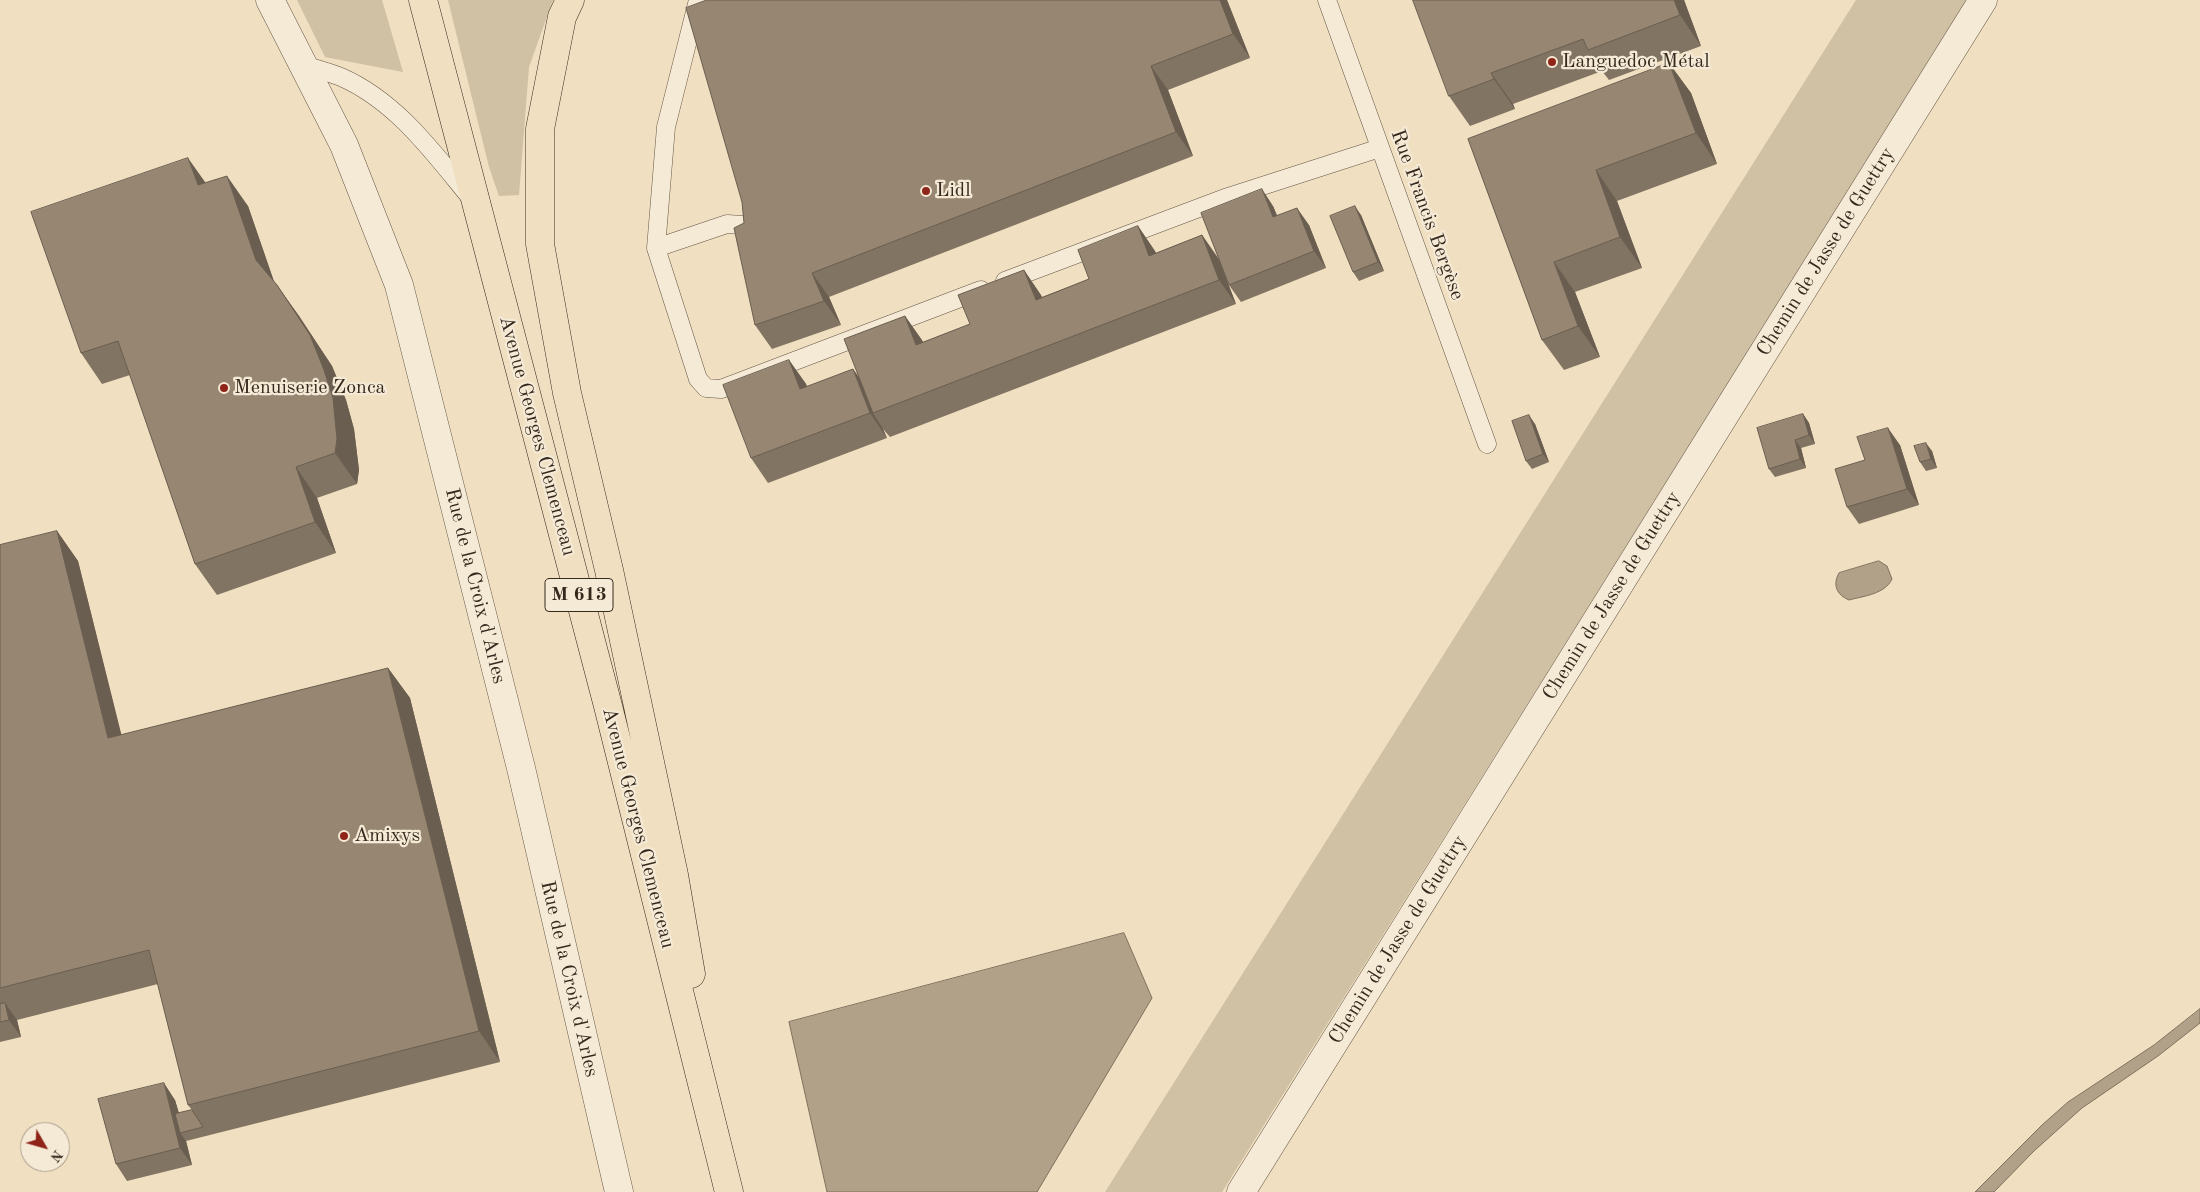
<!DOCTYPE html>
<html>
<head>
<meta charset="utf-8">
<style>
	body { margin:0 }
	#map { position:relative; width:2200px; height:1192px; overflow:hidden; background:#f0dfc0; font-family:"Old Standard TT",serif }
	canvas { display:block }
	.north { position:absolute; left:20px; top:1122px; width:50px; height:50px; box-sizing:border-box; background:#f5ead6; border:1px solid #a99c8c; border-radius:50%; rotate:128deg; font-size:14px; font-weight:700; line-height:20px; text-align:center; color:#36281d }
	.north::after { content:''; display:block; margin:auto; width:18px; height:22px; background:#8f2418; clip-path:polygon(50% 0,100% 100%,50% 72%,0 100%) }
</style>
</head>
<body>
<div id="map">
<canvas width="2200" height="1192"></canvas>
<div class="north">N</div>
</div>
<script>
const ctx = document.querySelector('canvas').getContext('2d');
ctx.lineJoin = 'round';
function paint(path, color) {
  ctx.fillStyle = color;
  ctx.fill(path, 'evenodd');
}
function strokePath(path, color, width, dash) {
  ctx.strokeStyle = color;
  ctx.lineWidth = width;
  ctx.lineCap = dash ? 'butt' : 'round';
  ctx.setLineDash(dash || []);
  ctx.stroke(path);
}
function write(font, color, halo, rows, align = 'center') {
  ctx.font = font + ' "Old Standard TT",serif';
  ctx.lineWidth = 4.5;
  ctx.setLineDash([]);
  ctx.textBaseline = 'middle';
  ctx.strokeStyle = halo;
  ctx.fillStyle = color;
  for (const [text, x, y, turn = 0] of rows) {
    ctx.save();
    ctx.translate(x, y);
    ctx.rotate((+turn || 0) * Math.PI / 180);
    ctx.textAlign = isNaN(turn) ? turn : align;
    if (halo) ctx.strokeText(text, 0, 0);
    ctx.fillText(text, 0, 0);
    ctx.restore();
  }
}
paint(new Path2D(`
	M297,0H382L403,72L325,57Z
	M448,0H553L529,67L519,195L499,196L489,167Z
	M1856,0H1968L1222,1192H1105Z`), '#d0c0a4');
const water = new Path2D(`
	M1879,561L1887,566L1892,579C1885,594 1864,596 1849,600C1837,595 1832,585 1839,573Z
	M1124,933L1152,998L1037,1192H827L789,1022Z
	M2200,1009V1023L2158,1056L2082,1108L2034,1151L1994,1192H1975L2042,1125L2068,1102L2154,1045Z`);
paint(water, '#b1a189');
strokePath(water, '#80715e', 1);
const service = new Path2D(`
	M698,0L666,127L656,248L698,379L706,388L721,389L981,290
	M1327,0L1487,444
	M304,65C316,69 329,72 341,77C396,101 433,152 470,197
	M656,248L727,224L759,226
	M1005,281L1228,197L1380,148`);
const minor = new Path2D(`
	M270,0L344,145L399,285L521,768L619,1192
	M1241,1192L1983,0`);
const primary = new Path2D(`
	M423,0L608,706L729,1192
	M570,0L562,17L540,129V244L567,393L609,570L674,875L691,974`);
strokePath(service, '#645646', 19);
strokePath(minor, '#645646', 29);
strokePath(primary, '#36281d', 29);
strokePath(service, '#f5ead6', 18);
strokePath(minor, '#f5ead6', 28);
strokePath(primary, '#f0dfc0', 28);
paint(new Path2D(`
	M707,0H1227L1250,58L1168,90L1193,156L829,297L841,325L772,349L755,325L742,202Z
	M1413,0H1684L1701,46L1609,80L1602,71L1513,104L1515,109L1470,126L1449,96Z
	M1669,63L1691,93L1717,164L1617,201L1642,268L1575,292L1600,357L1564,370L1542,340L1468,139Z
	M206,183L248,206L274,282L299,316L332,366L346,400L354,429L359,470L357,484L317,498L336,553L217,595L195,564L130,375L102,384L81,353Z
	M1273,206L1277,216L1309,225L1326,268L1241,302L1229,285L1221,265L1236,304L890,437L883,429L887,438L768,483L751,458L789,360L806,384L807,387L853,369L859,377L905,316L923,342L970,324L1024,270L1042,297L1089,279L1138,226L1156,253L1202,235L1219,259Z
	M1361,215L1384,271L1359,281L1353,272Z
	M1803,414L1809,423L1815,444L1801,448L1806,468L1775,477L1769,469Z
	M1535,424L1549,462L1532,469L1526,461Z
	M1900,445L1919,505L1859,524L1847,507L1865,460Z
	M1932,451L1937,468L1926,471L1920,462Z
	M57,531L78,561L121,735L388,668L410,698L500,1062L186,1141L192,1165L127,1181L116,1164L175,1100L179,1113L192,1110L188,1105L158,984L17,1020L21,1037L0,1042V545Z`), '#827462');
paint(new Path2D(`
	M1220,0H1227L1250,58L1233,34Z
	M1674,0H1684L1701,46L1680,15Z
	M1669,63L1691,93L1717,164L1696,133Z
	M1151,66L1168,90L1193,156L1176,132Z
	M1491,73L1513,104L1515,109L1494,79Z
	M188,158L210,189L198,185Z
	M1596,170L1617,201L1642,268L1620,237Z
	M227,176L248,206L277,290L256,260Z
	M1262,189L1273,206L1285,234L1273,217Z
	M1355,206L1361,215L1384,271L1378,262Z
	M1297,208L1309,225L1326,268L1314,251Z
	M1138,226L1155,251L1166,280L1149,256Z
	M1202,235L1219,260L1236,304L1219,280Z
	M1554,262L1575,292L1600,357L1578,326Z
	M1024,270L1041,295L1053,324L1036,300Z
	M812,273L829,297L841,325L824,301Z
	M277,285L299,316L332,366L346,400L354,429L359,470L357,484L335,453Z
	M905,316L922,340L933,369L916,345Z
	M789,360L806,384L817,414L800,389Z
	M853,369L870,394L873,413L883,429L887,438L870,413Z
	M1803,414L1809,423L1815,444L1809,435Z
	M1529,415L1535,424L1549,462L1543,454Z
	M1888,428L1900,445L1919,505L1907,489Z
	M1795,440L1801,448L1806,468L1800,459Z
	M1926,443L1932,451L1937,468L1931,459Z
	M296,467L317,498L336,553L315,522Z
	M57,531L78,561L130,769L108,738Z
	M388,668L410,698L500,1062L479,1031Z
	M5,1003L17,1020L21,1037L9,1020Z
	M164,1083L175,1100L184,1132L180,1133L186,1141L192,1165L180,1148Z`), '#6a5e50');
const building = new Path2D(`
	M707,0H1220L1233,34L1151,66L1176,132L812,273L824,301L755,325L734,228L744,223L742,202L686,8Z
	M1413,0H1674L1680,15L1588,50L1583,39L1491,73L1494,79L1449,96Z
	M1669,63L1696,133L1596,170L1620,237L1554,262L1578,326L1542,340L1468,139Z
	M188,158L198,185L227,176L256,260L277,285L310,335L324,370L333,398L337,439L335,453L296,467L315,522L195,564L118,341L81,353L31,212Z
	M1262,189L1273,217L1297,208L1314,251L1229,285L1201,213Z
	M1355,206L1378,262L1353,272L1330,216Z
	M1138,226L1149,256L1202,235L1219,280L873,413L844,339L905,316L916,345L970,324L958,295L1024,270L1036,300L1089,279L1078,250Z
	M789,360L800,389L853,369L870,413L751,458L723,385Z
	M1803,414L1809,435L1795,440L1800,459L1769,469L1757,428Z
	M1529,415L1543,454L1526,461L1512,421Z
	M1888,428L1907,489L1847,507L1835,469L1865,460L1857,437Z
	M1926,443L1931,459L1920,462L1914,446Z
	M57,531L108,738L388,668L479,1031L188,1105L149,950L0,988V545Z
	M5,1003L9,1020L0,1022V1004Z
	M164,1083L180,1148L116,1164L98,1099Z
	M192,1110L203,1127L180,1133L175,1114Z`);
paint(building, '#978772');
strokePath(building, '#6a5e50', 1);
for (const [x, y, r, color] of [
	[1552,62,5,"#8f2418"],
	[926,191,5,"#8f2418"],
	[224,388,5,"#8f2418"],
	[344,836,5,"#8f2418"]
]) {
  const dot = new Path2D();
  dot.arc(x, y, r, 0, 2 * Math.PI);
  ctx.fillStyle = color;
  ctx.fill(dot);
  strokePath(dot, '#f5ead6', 2);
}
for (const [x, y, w] of [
	[579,595,68]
]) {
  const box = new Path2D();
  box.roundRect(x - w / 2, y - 16.5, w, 33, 4);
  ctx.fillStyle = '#f5ead6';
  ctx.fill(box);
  strokePath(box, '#36281d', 1);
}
write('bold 19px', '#36281d', null, [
	["M 613",579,595]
]);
write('20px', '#36281d', '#f5ead6', [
	["Languedoc Métal",1562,62],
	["Lidl",936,191],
	["Menuiserie Zonca",234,388],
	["Amixys",354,836]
], 'left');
write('20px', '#36281d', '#f5ead6', [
	["Rue Francis Bergèse",1427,215,70],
	["Chemin de Jasse de Guettry",1826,252,-58],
	["Avenue Georges Clemenceau",537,436,75],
	["Rue de la Croix d'Arles",475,586,76],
	["Chemin de Jasse de Guettry",1612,596,-58],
	["Avenue Georges Clemenceau",638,828,76],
	["Chemin de Jasse de Guettry",1398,940,-58],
	["Rue de la Croix d'Arles",569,979,77]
]);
</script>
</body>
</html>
